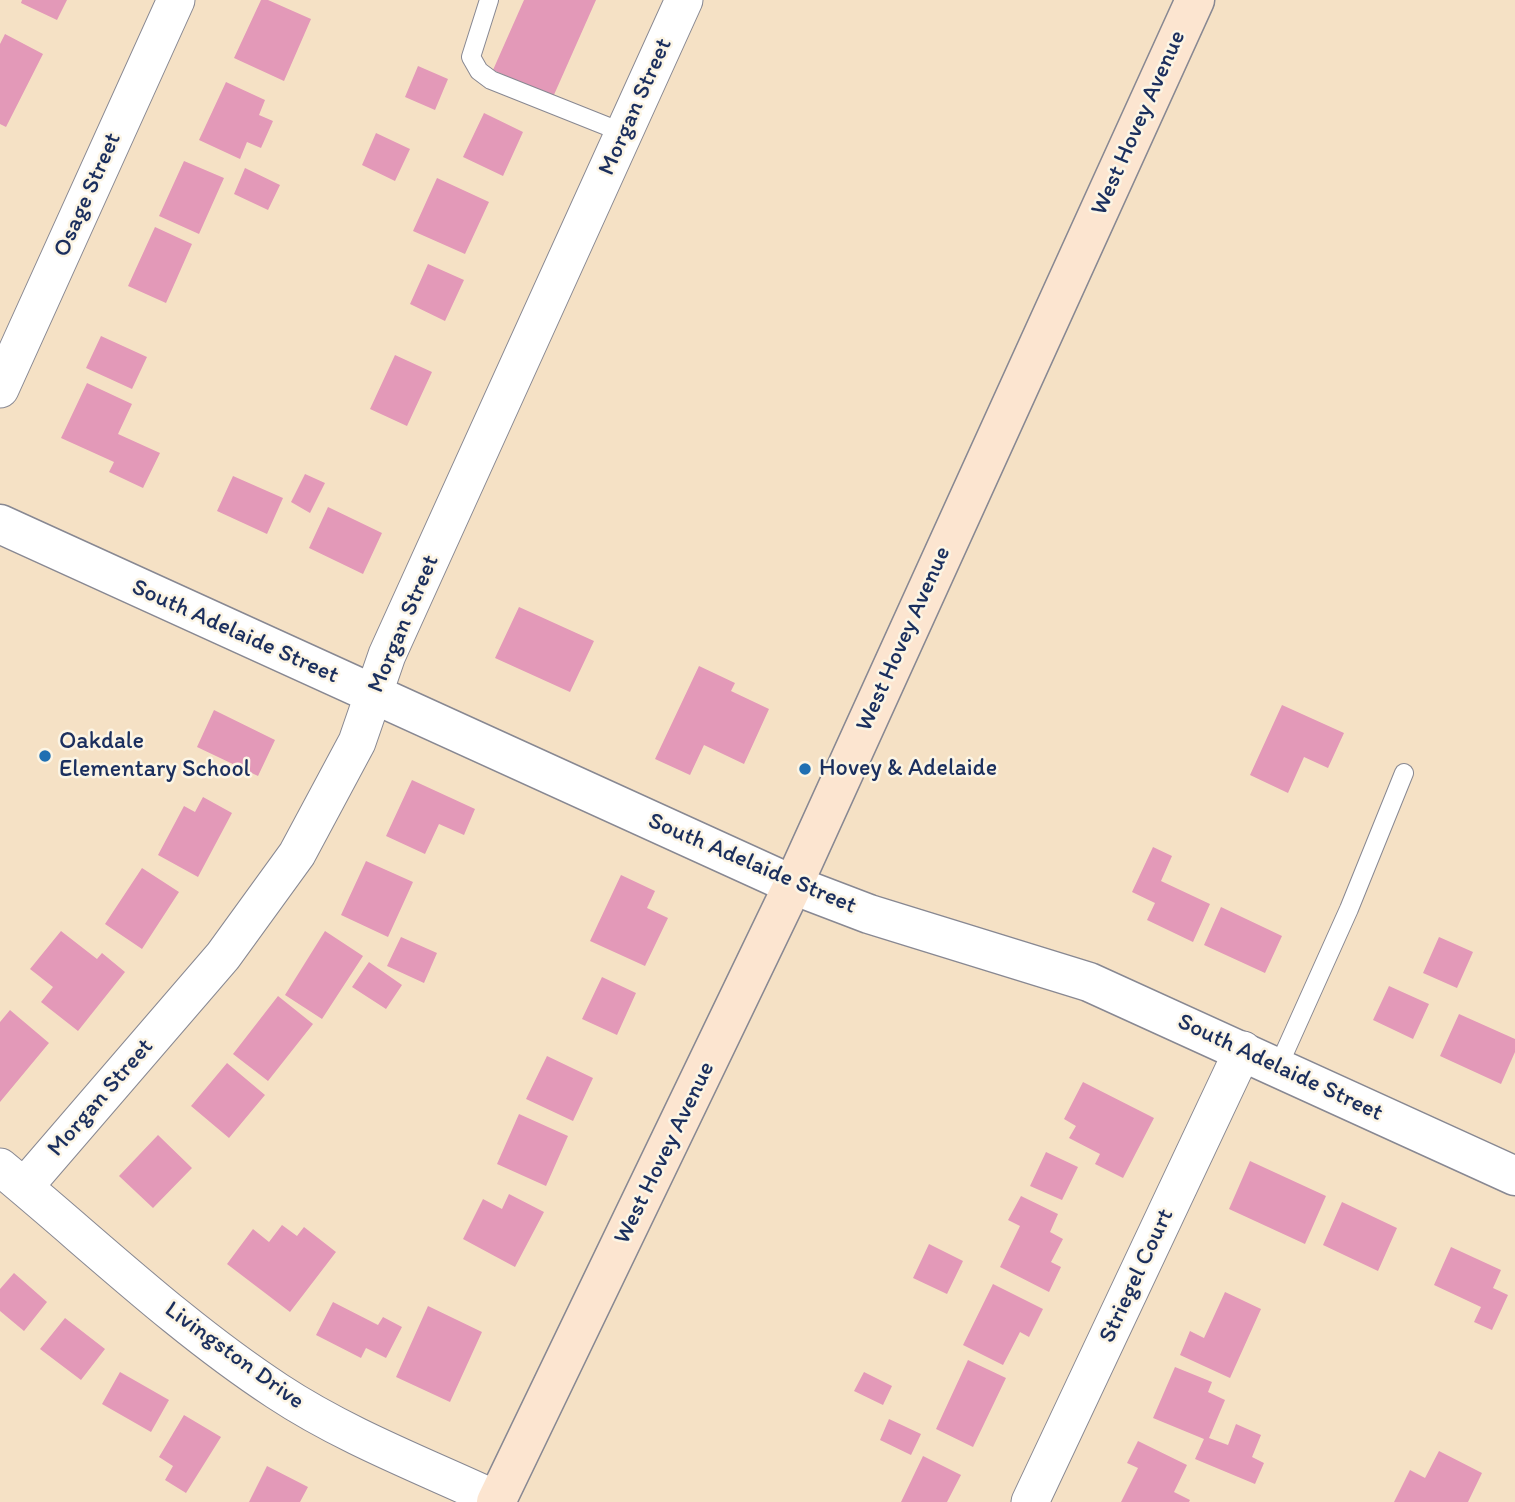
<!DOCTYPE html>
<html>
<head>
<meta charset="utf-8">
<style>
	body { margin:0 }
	canvas { display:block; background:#f5e1c5 }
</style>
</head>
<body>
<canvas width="1515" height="1502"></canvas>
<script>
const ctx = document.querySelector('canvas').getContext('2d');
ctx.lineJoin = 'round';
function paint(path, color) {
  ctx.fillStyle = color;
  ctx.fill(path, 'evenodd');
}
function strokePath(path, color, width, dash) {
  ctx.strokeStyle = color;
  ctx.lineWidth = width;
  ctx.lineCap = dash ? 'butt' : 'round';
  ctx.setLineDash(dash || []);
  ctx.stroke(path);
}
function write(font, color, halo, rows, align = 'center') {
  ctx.font = font + ' Itim,sans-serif';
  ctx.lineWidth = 5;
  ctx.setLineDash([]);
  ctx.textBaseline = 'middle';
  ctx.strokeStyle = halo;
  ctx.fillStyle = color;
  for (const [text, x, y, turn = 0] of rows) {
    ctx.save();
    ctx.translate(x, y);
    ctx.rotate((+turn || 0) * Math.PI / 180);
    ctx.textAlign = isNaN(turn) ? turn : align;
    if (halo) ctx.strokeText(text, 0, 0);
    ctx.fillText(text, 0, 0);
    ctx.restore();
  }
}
paint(new Path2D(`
	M22,0H67L57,20L21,3Z
	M261,0H268L311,19L284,81L234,58Z
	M524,0H596L553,97L493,70Z
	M5,34L43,54L6,127L0,124V44Z
	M418,66L448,79L435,110L405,97Z
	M226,82L265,100L259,115L273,121L261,148L247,142L240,159L199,140Z
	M484,113L523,132L503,176L463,157Z
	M376,133L410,149L395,181L362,165Z
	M184,161L224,178L199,234L159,216Z
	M245,168L280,185L268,210L234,194Z
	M437,178L489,202L465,254L413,231Z
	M155,227L192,244L166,303L128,286Z
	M428,264L464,280L445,321L410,304Z
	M101,336L147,357L132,389L86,368Z
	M395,355L432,372L407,426L370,409Z
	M87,383L132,404L118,434L160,453L143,488L109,472L114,462L61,438Z
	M305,474L325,483L310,513L291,502Z
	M233,476L283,498L267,534L217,511Z
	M328,507L382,533L363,574L309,548Z
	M519,607L594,641L570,692L495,658Z
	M699,666L735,683L731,691L769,709L744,764L704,745L690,775L655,759Z
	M1282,705L1344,733L1328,768L1304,757L1288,793L1250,775Z
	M214,710L275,740L258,776L197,747Z
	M412,780L475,809L464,835L439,824L425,854L386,836Z
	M203,797L232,813L198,877L158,855L184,806L195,812Z
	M1153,847L1172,856L1161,881L1210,904L1193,942L1147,920L1155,903L1132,892Z
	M366,861L413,882L388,937L341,915Z
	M142,868L179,892L142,949L105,924Z
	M621,875L655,891L647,908L668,918L645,966L590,941Z
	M1221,907L1282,936L1265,973L1204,945Z
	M61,931L97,959L102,953L125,972L78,1031L41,1002L53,987L30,969Z
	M325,931L363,956L322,1019L285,995Z
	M401,937L437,953L424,983L387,966Z
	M1439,937L1473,952L1457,988L1423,973Z
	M369,962L402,985L386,1009L352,987Z
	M602,977L636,993L617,1035L582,1019Z
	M1389,986L1429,1004L1413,1039L1373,1020Z
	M278,996L313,1024L268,1081L233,1054Z
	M10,1010L49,1043L0,1102V1022Z
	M1459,1014L1515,1039V1052L1501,1084L1440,1056Z
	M547,1056L593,1078L573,1121L526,1099Z
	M227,1063L265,1095L229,1138L191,1106Z
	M1083,1082L1154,1118L1123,1178L1095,1164L1100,1154L1069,1138L1076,1126L1064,1119Z
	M519,1114L568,1136L546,1186L497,1164Z
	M158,1135L192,1168L153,1208L119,1176Z
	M1046,1152L1078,1167L1062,1200L1030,1186Z
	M1250,1161L1326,1196L1305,1244L1229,1209Z
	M509,1194L544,1212L515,1267L463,1239L483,1199L502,1209Z
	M1021,1196L1058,1214L1050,1232L1063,1239L1051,1262L1061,1267L1049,1292L1000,1267L1020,1226L1008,1220Z
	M1342,1202L1397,1228L1378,1271L1323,1245Z
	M282,1225L297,1236L304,1227L336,1252L290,1312L227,1264L253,1229L269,1242Z
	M929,1244L963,1261L947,1294L913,1278Z
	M1451,1247L1501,1270L1493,1288L1508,1295L1492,1330L1474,1322L1481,1307L1434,1285Z
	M14,1273L47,1302L24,1331L0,1311V1289Z
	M993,1284L1043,1309L1029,1337L1020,1332L1003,1365L963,1345Z
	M1225,1292L1261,1309L1230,1378L1180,1355L1190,1331L1204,1338Z
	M333,1302L378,1325L383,1317L402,1327L386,1358L366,1348L361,1358L316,1335Z
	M428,1306L482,1332L450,1402L396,1377Z
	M65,1318L105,1349L81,1380L40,1349Z
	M968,1360L1006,1378L973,1447L936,1429Z
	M1175,1367L1212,1382L1208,1392L1225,1400L1209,1438L1228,1445L1236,1424L1261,1435L1252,1457L1264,1463L1255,1484L1195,1459L1204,1439L1153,1418Z
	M120,1372L169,1400L151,1432L102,1404Z
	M864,1372L892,1386L883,1405L854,1391Z
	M184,1415L221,1437L186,1493L165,1480L173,1466L159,1457Z
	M889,1419L921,1434L911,1455L880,1440Z
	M1138,1441L1187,1465L1174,1492L1190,1500L1189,1502H1121L1138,1468L1127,1463Z
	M1439,1451L1482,1473L1468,1502H1394L1410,1470L1425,1478Z
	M923,1456L961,1475L947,1502H901Z
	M267,1466L308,1487L300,1502H249Z`), '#e399b8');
const service = new Path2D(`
	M489,0L471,57L479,71L491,80L624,133
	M1278,1067L1349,909L1404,773`);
const minor = new Path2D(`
	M0,389L176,0
	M0,1167C91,1242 178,1326 277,1391C345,1436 424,1466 497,1500
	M24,1187L223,956L297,854L357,742L387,655L684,0
	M1030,1502L1243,1050`);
const tertiary = new Path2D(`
	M0,524L793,885L869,914L1089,982L1515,1176`);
const secondary = new Path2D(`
	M496,1502L793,885L1195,0`);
strokePath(service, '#888892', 20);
strokePath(minor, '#888892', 39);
strokePath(tertiary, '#888892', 41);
strokePath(secondary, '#888892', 41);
strokePath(service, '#fff', 18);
strokePath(minor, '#fff', 37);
strokePath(tertiary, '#fff', 38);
strokePath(secondary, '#fce5d0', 38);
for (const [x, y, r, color] of [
	[45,756,7,"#1f6fb2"],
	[805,769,7,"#1f6fb2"]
]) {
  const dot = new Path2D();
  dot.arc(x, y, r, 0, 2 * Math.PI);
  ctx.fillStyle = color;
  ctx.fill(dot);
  strokePath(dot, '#fcf5e5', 2.5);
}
write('24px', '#1b2f5e', '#fcf5e5', [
	["Morgan Street",636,107,-66],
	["West Hovey Avenue",1139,123,-66],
	["Osage Street",88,195,-66],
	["Morgan Street",404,624,-67],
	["South Adelaide Street",235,632,24],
	["West Hovey Avenue",904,639,-66],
	["South Adelaide Street",752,864,23],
	["South Adelaide Street",1280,1068,25],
	["Morgan Street",101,1098,-49],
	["West Hovey Avenue",665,1153,-64],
	["Striegel Court",1137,1276,-65],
	["Livingston Drive",234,1356,36]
]);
write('24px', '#1b2f5e', '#fcf5e5', [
	["Oakdale",59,742],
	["Elementary School",59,770],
	["Hovey & Adelaide",819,769]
], 'left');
</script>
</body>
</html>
